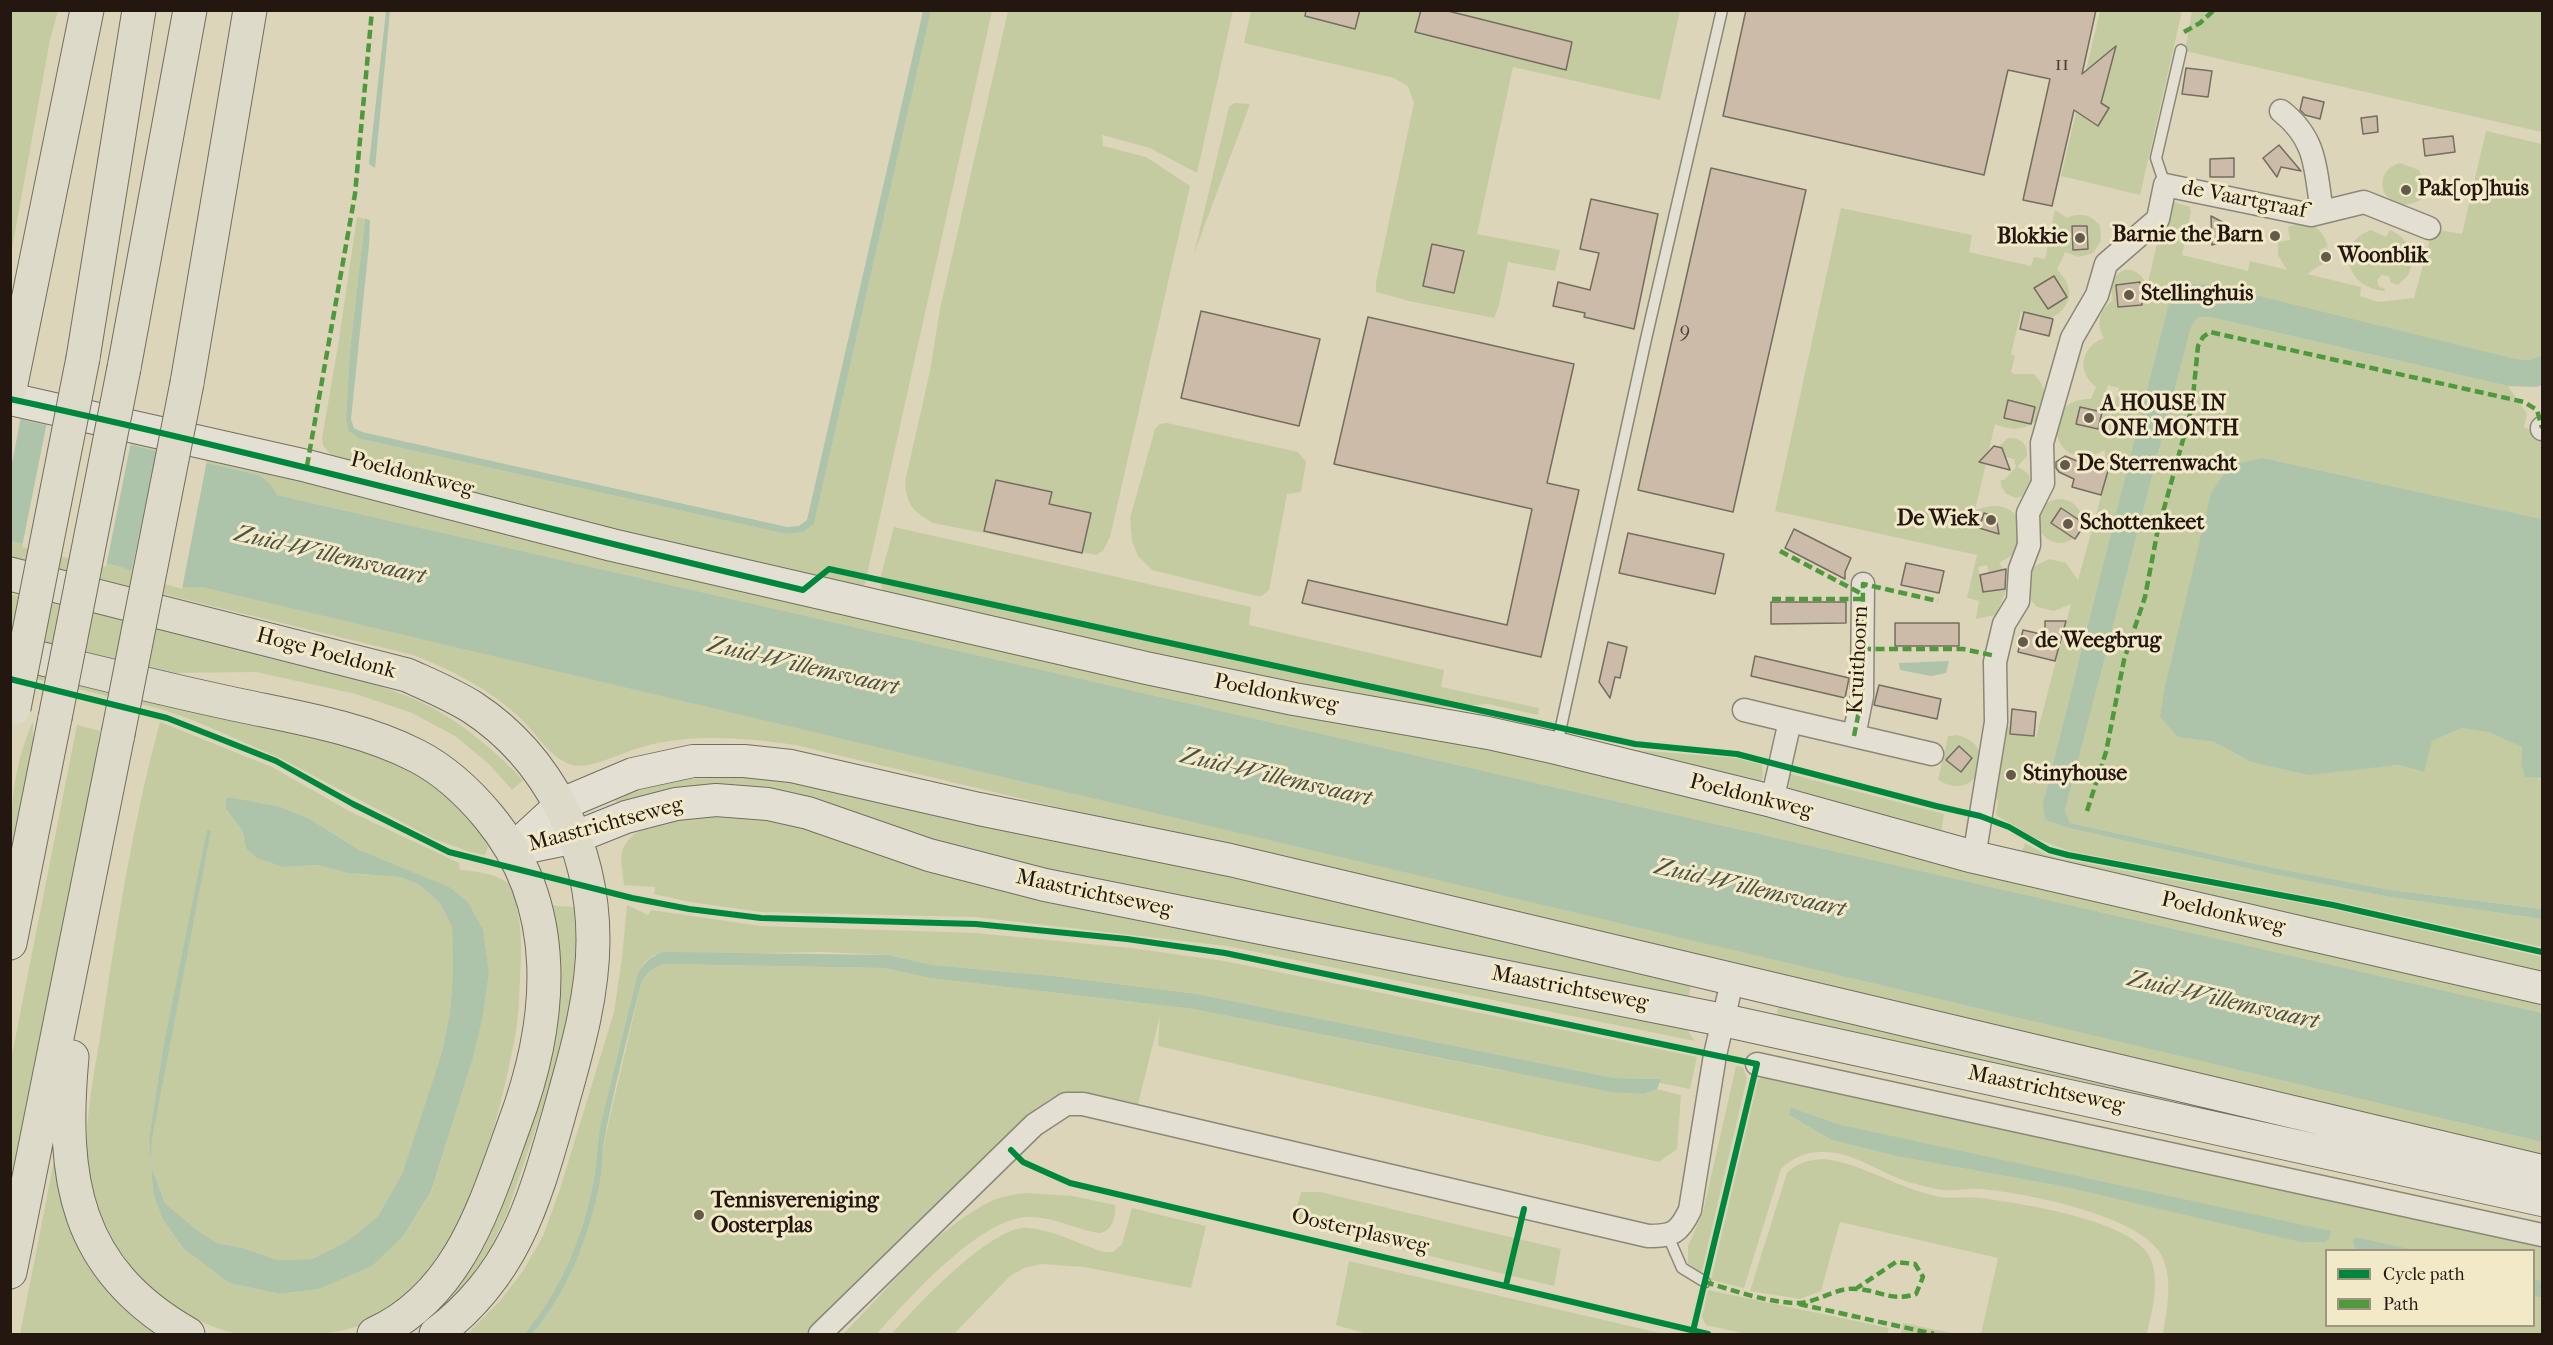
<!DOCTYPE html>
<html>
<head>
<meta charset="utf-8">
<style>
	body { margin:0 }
	#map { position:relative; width:2553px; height:1345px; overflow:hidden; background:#dcd5ba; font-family:"IM FELL French Canon",serif }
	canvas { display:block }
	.frame { position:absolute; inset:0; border:12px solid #241710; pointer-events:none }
	.legend { position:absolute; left:2325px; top:1249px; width:210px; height:78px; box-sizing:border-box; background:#f2e9c8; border:2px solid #a0957e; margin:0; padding:8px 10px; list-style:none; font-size:18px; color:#241710 }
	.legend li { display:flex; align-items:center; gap:12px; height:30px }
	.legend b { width:30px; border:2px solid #a0957e }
</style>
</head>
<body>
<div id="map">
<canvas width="2553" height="1345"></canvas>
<div class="frame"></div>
<ul class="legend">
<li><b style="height:8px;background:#00873e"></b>Cycle path</li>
<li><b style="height:8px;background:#4e993c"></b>Path</li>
</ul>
</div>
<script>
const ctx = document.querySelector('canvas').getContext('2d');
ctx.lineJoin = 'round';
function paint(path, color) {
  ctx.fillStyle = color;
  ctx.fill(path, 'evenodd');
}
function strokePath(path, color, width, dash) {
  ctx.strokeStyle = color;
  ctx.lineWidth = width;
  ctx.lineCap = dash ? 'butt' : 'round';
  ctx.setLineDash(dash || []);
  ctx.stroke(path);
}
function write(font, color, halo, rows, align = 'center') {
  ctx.font = font + ' "IM FELL French Canon",serif';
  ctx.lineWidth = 6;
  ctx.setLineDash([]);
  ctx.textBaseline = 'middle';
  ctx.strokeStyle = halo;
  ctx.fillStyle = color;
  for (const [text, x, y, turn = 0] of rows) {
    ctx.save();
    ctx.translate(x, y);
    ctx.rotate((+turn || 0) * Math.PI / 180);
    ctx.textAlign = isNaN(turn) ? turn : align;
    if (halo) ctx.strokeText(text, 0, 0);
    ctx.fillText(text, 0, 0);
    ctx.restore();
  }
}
paint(new Path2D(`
	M11,10L58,11L50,40L11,254Z
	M931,11H992L865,584L861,588L578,525L333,458L323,445L322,438L338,346L357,217L365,219L350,350L346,419L361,439L786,534L803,532L814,524Z
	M1008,11H1233L1197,173L1150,148L1102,135L1103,146L1146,157L1190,186L1110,537L1103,551L1096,555L933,523C913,511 907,506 905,482L930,371L940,309Z
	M1251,11H1680L1660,100L1513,67L1477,234L1560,250L1555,271L1508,262L1499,305L1494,318L1409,301L1376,292V283L1414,103L1408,86L1394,78L1244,43Z
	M2100,11H2182L2140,195L2061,176Z
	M2192,11H2542V132L2185,51Z
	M1235,103L1250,104L1194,254L1229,107Z
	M2486,131L2542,144V355L2530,360L2515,359L2175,294L2168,306L2043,803L2069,828L2272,874L2390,897L2542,919V947L2334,901L2069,851L2035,838L1996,815L1998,801L1994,797L1996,779L2000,776C1995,761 2000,737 2010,725V734L2036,737L2071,604L2054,611L2037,607C2023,593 2026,583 2033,567L2049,559L2066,563L2078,580L2110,464L2105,458V450C2050,479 2037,397 2091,399L2096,387C2076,371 2081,347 2104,338C2095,323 2100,310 2113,300C2105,266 2139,259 2147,287L2165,209L2171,201L2190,207L2191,212L2182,255L2248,271L2250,261L2287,270L2278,255V242L2290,240L2288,227C2309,217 2326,229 2328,251L2326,247L2319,250L2324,263L2307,274L2361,287L2360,296L2378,302L2414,298L2430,239L2439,230L2462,234ZM2108,385L2119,388L2114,404L2103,401Z
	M2400,163L2419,170L2425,186L2421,200C2384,219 2367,172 2400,163Z
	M1841,208L1972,235L1969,252L2031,266L2034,257L2045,259L2055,210L2067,218C2080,212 2091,214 2100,226L2101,241L2093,253L2079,257L2065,252L2057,270C2075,286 2073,309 2050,318L2021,312L2011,354L2015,356L2011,372L2014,374H2034C2063,404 2034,442 1995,424L1975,511C1991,502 2017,504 2021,527C2023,535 2017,546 2014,554L1999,563L2004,570L1989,573L1987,565L1978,567L1984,593L2007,588L1996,615L1976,619L1979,601L1967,598L1977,555L1775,511Z
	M2371,230L2386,237L2390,230C2408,237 2418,257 2408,275C2405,279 2402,281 2398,285L2391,283L2389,276L2382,275L2377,280L2379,287L2386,289L2384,291C2346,288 2334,243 2371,230Z
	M2198,317H2210L2508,386L2527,414L2524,427L2542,436V519L2263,458L2178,737L2214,742L2251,762L2366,768L2398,765L2423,772L2432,741L2462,728L2489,731L2522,747L2521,764L2539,779L2542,778V909L2391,890L2274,868L2070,823L2065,811L2191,327Z
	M10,405L1471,737L1478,749L1485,740L2542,997V1013L277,495L270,483L259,475L11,417Z
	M1167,423L1298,452L1306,462L1301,492L1287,494L1269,590L1262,596H1257L1152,570L1138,556L1132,541L1130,518L1155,429L1160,424Z
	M2008,438C2020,437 2028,444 2027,456L2017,467C2036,473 2036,494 2016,498L2006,494L2001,486V480H2004L2016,467L2014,459L2005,457L2002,449L1998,447Z
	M2038 521a22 22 0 1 1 44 0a22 22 0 1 1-44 0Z
	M894,527L1251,607L1249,625L1444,670L1441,687L1539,708L1538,715L1488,704L1446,707L1386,703L1296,687L883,593L880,579Z
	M11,541L2542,1142V1158L795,745C745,738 692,733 642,747C623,752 590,770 572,765C549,758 535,731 518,716C487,688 452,670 413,655L11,557Z
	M10,594C105,615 199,637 293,662C339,675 388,685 431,707C466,726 495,751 523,780L512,790L490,765L455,736L412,713L356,694L256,672L168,673L11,637Z
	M11,659L328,737L418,772L454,800L482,832L488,847L485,855L470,852L434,839L280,758L195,721L161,709L11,673Z
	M33,721V749L11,863C11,809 11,772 33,721Z
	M160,722L272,767L349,811L459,863L460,870C472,870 494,874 505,881C520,891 522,943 521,960C519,987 520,1015 514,1042C502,1104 485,1167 459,1225C453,1237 449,1252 442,1262C435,1271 425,1278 417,1286C372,1328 348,1335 288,1334C268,1334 246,1337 226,1331C180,1318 135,1280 112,1238C104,1222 94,1205 90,1188C80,1134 94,1078 102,1025C117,923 133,821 160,722ZM230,797L281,807L310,819L359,850L468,902L483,929L489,974L483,1017L473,1058L431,1193L404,1235L319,1289L280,1294L229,1283L184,1249L163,1220L153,1193L149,1139L162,1054L211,831L166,1054L152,1139L151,1166L165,1203L198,1231L217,1243L243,1248L277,1260L312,1259L346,1242L378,1216L402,1174L442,1052L450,1012L453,974L452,927L440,903L418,884L400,877L359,874L318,865L284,867L243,838L242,830L226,809Z
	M77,725L100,731L89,799L11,1196V1060Z
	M1957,735C2002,745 1978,805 1938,780L1948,736Z
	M1586,738L1634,750L1736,758L1762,765L1763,778L1759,783L1597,746Z
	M1790,774L1944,814L1940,839L1789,792Z
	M742,777L826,787L1029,836L1109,848L1691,985L1687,1004L976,856L850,815L618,808L614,798L651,787L690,779Z
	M721,816L762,818L1681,1026L1688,1031L1695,1041L1227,946L975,917L761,912L690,902L654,894L655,887L624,885C623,875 620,862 622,852C632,818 692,817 721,816Z
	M2025,843L2047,855L2068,860L2332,909L2542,957V979L2019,860Z
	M546,905L574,907L576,944L572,996L560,1057L507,1213L491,1247L469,1280L444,1309L411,1334H393L464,1276L485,1243L500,1210Z
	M627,905L648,915L651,910L761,926L976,933L1131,948L1224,961L1697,1057L1690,1089L1660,1083V1079L1614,1078L1197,994L1054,976L932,965L888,955L823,952L654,955L645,962L638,974C625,1025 612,1077 600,1129C597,1145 597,1162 594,1178C585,1232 560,1293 524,1334H467L499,1302L523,1271L543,1236L560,1189L614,1012L622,958Z
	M665,964L884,968L930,978L1193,1009L1499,1070L1644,1094L1657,1089L1681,1095L1677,1149L1659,1162L1158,1046L1160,1016L1138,1104L1085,1092H1065L1048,1100L1007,1135L809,1334H532L567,1280L600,1180L605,1138L641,984C646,972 652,968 665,964Z
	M1778,1007L2226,1114L2223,1121L1775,1024Z
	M1736,1066L1743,1067L1747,1078L1701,1275L1688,1263V1246L1703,1212Z
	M1763,1075L2542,1242V1281L2534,1279V1250H2415L2357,1237L2354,1247L2358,1250H2326V1326H2534V1296L2542,1298V1334H2163C2167,1308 2175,1274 2158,1250C2132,1214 2022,1192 1979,1189C1967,1188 1955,1191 1943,1190C1934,1189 1925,1186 1916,1184C1885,1177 1855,1151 1822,1152C1804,1152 1793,1158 1781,1169L1744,1288L1711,1280L1758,1080ZM1790,1107L1841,1125L2066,1187L1896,1156L1833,1140L1789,1115Z
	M58,1140L67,1200L175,1334H20Z
	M1824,1159C1865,1164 1900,1190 1941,1197C1954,1199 1968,1196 1982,1198C2022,1204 2126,1219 2148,1254C2162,1277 2152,1310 2147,1334H1981L1998,1258L1840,1222L1821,1291L1800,1299L1750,1291L1787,1173C1799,1162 1808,1160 1824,1159Z
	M1301,1192H1320L1561,1249L1554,1286L1293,1223Z
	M1025,1193L1073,1196L1115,1205C1116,1217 1112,1232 1099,1233C1075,1229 1051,1216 1027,1217C979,1219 907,1300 877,1334H843C886,1292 938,1224 994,1200C1004,1196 1015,1194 1025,1193Z
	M1132,1208L1206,1226L1191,1288L1084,1267L1042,1264L1024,1268L1010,1276L954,1334H892C914,1308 993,1224 1028,1228C1053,1230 1080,1244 1103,1252H1113L1122,1244Z
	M1349,1261L1664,1334H1367L1336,1325Z
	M1708,1290L1889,1328L1887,1334H1746L1706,1325L1702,1317Z
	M1903,1323L1957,1334H1901Z`), '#c5cba1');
paint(new Path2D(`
	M386,11H390L375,168L369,164Z
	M923,11H931L814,524L803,532L786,534L361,439L349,431L346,419L350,350L365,219L370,220L369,245L351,419L354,428L362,432L787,527L799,526L807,520Z
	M2193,284L2214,285L2515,359L2530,360L2542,355V385L2536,387L2508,386L2210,317H2198L2191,327L2065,811L2070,823L2274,868L2391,890L2542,909V919L2390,897L2272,874L2069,828L2045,820L2043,803L2168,306L2175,294Z
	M11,417L259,475L270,483L277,495L2542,1013V1142L202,587H185L117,566L11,541Z
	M2263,458L2542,519V778L2525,777L2521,764L2522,747L2489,732L2462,728L2432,741L2424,772L2398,765L2309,775L2251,762L2214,742L2178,737L2160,717L2165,687L2211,493L2230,465Z
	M1949,661L1946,673L1931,676L1900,670L1899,663Z
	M230,797L281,807L310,819L359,850L449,887L468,902L483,929L489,973L483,1017L473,1058L431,1192L404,1235L372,1266L319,1289L280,1294L229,1283L184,1249L163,1220L153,1193L149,1139L162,1054L207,830L211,831L152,1139L151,1166L165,1203L198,1231L217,1243L243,1248L277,1260L312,1259L346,1242L378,1216L402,1174L442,1052L450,1012L453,974L452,927L440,903L418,884L400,877L349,873L318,865L284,867L257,858L246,848L242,830L226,809V799Z
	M664,952L888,955L932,965L1054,976L1197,994L1614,1078L1661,1079L1657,1089L1644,1094L1612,1092L1193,1009L930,978L884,968L665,964C652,968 646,972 641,984C628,1035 615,1085 605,1136C602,1151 603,1166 600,1181C590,1235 567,1293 532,1334H524C560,1293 585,1232 594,1178C597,1162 597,1145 600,1128C612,1077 625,1025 638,973C645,962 651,956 664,952Z
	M1790,1107L1841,1125L2331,1231L2329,1239L2324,1242H2301L2066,1187L1896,1156L1832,1140L1789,1115Z
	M2356,1237L2415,1250H2358L2354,1247L2353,1240Z
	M2534,1279L2542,1281V1298L2534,1296Z`), '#adc4ab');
paint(new Path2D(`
	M10,414L21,416L11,469Z
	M47,422L131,442L106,567L22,547Z
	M157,448L207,460L182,589L131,574Z`), '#dcd5ba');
const building = new Path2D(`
	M1306,10H1360L1355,29L1305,16Z
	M1421,10H1444L1572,42L1566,70L1415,32Z
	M1746,10H2096L2082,74L2116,46L2101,103L2109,108L2098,126L2074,110L2052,206L2023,200L2050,79L2008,70L1984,175L1723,116Z
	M2186,68L2212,71L2208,97L2182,94Z
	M2303,97L2324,102L2320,119L2305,115L2300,110Z
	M2377,116L2378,132L2363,134L2361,118Z
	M2453,136L2455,152L2425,156L2423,139Z
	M2279,145L2301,171L2281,167L2277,177L2263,158Z
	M2234,158V177H2210V159Z
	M1711,168L1806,190L1733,512L1638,490Z
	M1591,199L1658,214L1634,329L1584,317L1585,313L1553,306L1558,282L1590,290L1599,253L1580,249Z
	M2211,216L2226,224L2229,233L2225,241L2212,245Z
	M2072,226H2087L2088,249L2073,250Z
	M1432,244L1464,251L1454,293L1423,286Z
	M2054,276L2067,297L2048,309L2034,288Z
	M2140,282L2142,305L2118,307L2116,285Z
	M1201,311L1320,339L1299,426L1181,398Z
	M2024,312L2053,319L2049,336L2020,329Z
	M1368,317L1574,364L1547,483L1579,490L1541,657L1302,603L1308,580L1507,625L1532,509L1334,464Z
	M2008,400L2035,407L2031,424L2004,418Z
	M2080,407L2102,412L2098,429L2076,424Z
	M1994,446L2002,448L2010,470L1979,462Z
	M2065,456L2084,464L2085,458L2110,464L2101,495L2072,487L2074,479L2059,472L2056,468V462Z
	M996,480L1052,492L1049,504L1091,513L1082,553L984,531Z
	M2061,508L2085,524L2075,539L2051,523Z
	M1984,513L1996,517L1999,534L1979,528Z
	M1794,529L1851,558L1845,572V579L1785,548Z
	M1628,533L1724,554L1715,594L1619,573Z
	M1906,563L1944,571L1939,593L1901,585Z
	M2006,569L2005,589L1983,592L1980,575Z
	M1771,602H1846V623L1771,624Z
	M2045,621H2066L2055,661L2018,652L2023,630L2045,635Z
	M1895,623H1959V646H1895Z
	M1608,642L1627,647L1620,678L1615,677L1610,698L1599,682Z
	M1755,656L1849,678L1845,698L1751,676Z
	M1879,685L1941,699L1937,719L1874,705Z
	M2012,709L2036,712L2034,736L2010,734Z
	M1959,746L1972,758L1961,772L1946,760Z`);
paint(building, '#ccbba9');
strokePath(building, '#736e60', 1.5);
const lane = new Path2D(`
	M2165,185L2156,158L2181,50
	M1557,745L1646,339L1722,10
	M1668,1236L1682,1268L1705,1282`);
const street = new Path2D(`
	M2281,111C2318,140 2315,170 2322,212
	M2542,428V429
	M1744,710L1790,721
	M1854,736L1862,696L1863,584
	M1772,801L1790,721L1932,754
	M1974,857L1996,722L1995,662L2004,624L2018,601L2020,569L2029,545L2028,513L2043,483L2042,443L2072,338L2097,295L2106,264L2158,219L2165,185L2311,215L2364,202L2429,228
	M1757,1064L2542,1235
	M820,1334L1034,1125L1066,1104H1083L1648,1236C1673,1236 1679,1233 1690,1210L1715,1055L1733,977`);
const secondary = new Path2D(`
	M10,399L307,466L612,545L1146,668L1294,699L1488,733L1556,748L1772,801L1974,857L2542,988
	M512,850L562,804L633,774L693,761H744L791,766L979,809L1230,860L2542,1171
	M512,850L576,837L626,817L676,804L716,800L768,804L808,813L929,855L1045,885L1723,1020L2542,1200`);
const highway = new Path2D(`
	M83,358L139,10
	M124,368L190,10
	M187,383L250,10
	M10,389L87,10
	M10,574L407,675C429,685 451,694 472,707C550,758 593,848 593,940C593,1000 574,1060 558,1118C533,1206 512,1277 436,1334
	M10,651C80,668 150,686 220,701C286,716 356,725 417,756C444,770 468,792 488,816C563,906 553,1021 514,1125C485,1205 459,1296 374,1334
	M10,943L55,718
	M72,1057C61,1178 74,1269 188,1334
	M10,1272L118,734`);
strokePath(lane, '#8d8777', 13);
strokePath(street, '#8d8777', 25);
strokePath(secondary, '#736e60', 34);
strokePath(highway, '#736e60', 35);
strokePath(lane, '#e3dfd2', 10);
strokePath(street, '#e3dfd2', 22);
strokePath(secondary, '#e3dfd2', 32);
strokePath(highway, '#dedaca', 33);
const highwayBridge = new Path2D(`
	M14,708L83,358
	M55,718L124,368
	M118,734L187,383`);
strokePath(highwayBridge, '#736e60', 35, []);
strokePath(highwayBridge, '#dedaca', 33);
strokePath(new Path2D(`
	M2184,32L2200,23L2214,10
	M307,466L355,194L372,10
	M1780,551L1862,594
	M1772,599H1862
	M1862,649H1963L1996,656
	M1854,736L1862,696L1863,584L1938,601
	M2087,811L2106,752L2124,660L2145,597L2157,534L2192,407L2198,346L2203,337L2210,332L2524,402L2537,410L2542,428
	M1705,1282C1733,1290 1765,1302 1795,1303C1817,1304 1836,1286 1858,1289C1882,1291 1891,1302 1916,1294L1923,1277L1915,1264L1896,1262L1857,1288
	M1799,1304L1934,1334`), '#4e993c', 4.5, [9, 4.5]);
strokePath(new Path2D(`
	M10,399C276,456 538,528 803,590L829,569L1635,744L1737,754L1936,806L1980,816L2009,827L2049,850L2068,855L2333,905L2542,952
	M10,679L167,718L218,738L276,761L353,804L449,852L632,898L689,909L761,918L976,924L1127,939L1225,953L1757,1064L1693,1331
	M1011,1150L1023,1162L1070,1183L1708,1334
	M1506,1285L1524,1209`), '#00873e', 6);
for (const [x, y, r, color] of [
	[2406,190,6,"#645a4c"],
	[2275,236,6,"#645a4c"],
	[2080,238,6,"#645a4c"],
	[2326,257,6,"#645a4c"],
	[2129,295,6,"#645a4c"],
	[2089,418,6,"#645a4c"],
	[2065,465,6,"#645a4c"],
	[1991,520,6,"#645a4c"],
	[2068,524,6,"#645a4c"],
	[2023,642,6,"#645a4c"],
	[2011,775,6,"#645a4c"],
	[699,1215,6,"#645a4c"]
]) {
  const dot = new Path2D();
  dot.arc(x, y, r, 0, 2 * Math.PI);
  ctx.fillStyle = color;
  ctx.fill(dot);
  strokePath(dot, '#f2e9c8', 2);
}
write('20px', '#4e4036', null, [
	["11",2062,65],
	["9",1685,332]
]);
write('bold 22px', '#241710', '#f2e9c8', [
	["Pak[op]huis",2418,190],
	["Barnie the Barn",2263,236,"right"],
	["Blokkie",2068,238,"right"],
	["Woonblik",2338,257],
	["Stellinghuis",2141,295],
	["A HOUSE IN",2101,405],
	["ONE MONTH",2101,430],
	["De Sterrenwacht",2077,465],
	["De Wiek",1979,520,"right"],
	["Schottenkeet",2080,524],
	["de Weegbrug",2035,642],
	["Stinyhouse",2023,775],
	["Tennisvereniging",711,1202],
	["Oosterplas",711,1227]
], 'left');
write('22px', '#241710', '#f2e9c8', [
	["de Vaartgraaf",2244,200,11],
	["Poeldonkweg",412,475,14],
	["Hoge Poeldonk",326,654,15],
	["Kruithoorn",1859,660,-87],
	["Poeldonkweg",1276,694,11],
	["Poeldonkweg",1751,797,14],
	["Maastrichtseweg",606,825,-15],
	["Maastrichtseweg",1094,894,12],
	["Poeldonkweg",2223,914,13],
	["Maastrichtseweg",1570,989,11],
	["Maastrichtseweg",2046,1090,12],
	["Oosterplasweg",1360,1232,13]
]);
write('italic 24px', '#4d5144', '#f2e9c8', [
	["Zuid-Willemsvaart",330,556,13],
	["Zuid-Willemsvaart",803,667,13],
	["Zuid-Willemsvaart",1276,778,13],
	["Zuid-Willemsvaart",1750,889,13],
	["Zuid-Willemsvaart",2223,1001,13]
]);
</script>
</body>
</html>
